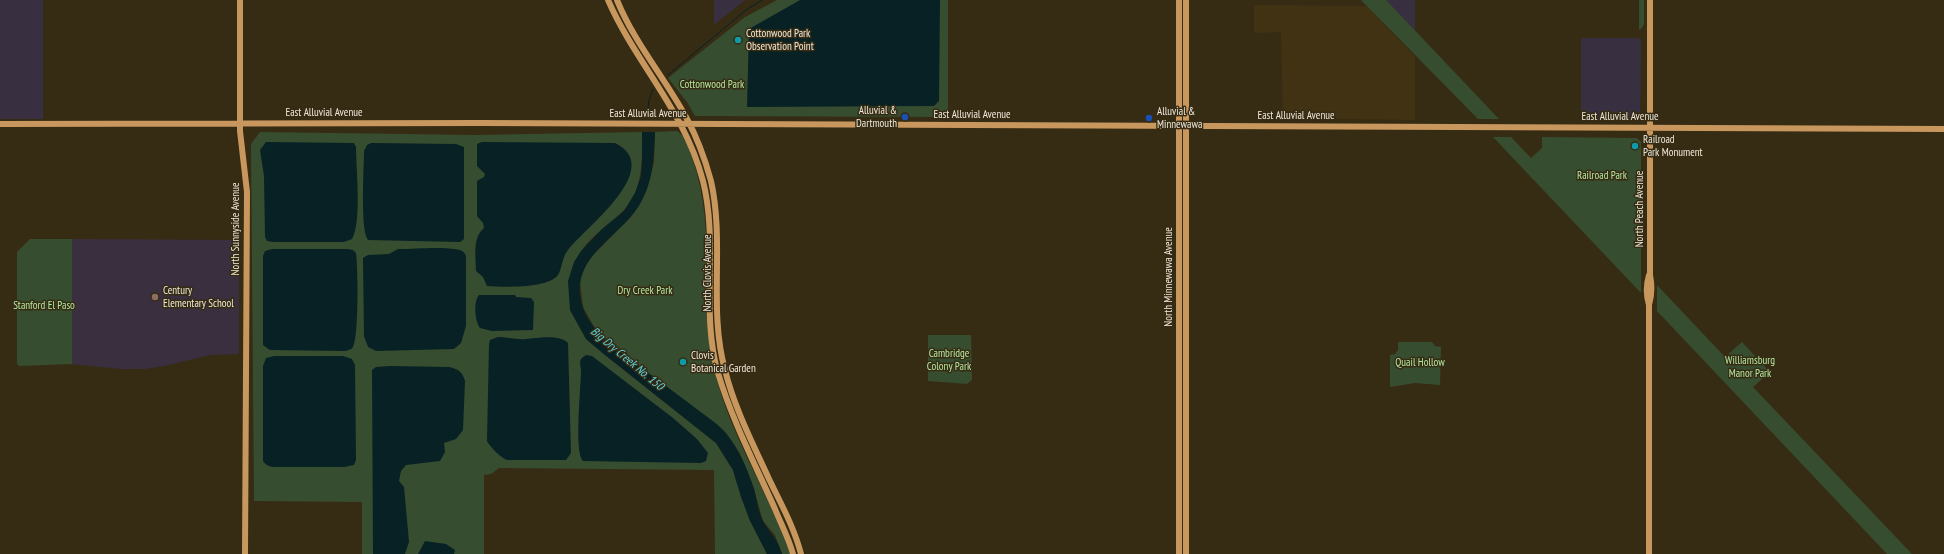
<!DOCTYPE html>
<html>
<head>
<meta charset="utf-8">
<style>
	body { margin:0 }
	canvas { display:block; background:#362b13 }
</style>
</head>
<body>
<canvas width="1944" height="554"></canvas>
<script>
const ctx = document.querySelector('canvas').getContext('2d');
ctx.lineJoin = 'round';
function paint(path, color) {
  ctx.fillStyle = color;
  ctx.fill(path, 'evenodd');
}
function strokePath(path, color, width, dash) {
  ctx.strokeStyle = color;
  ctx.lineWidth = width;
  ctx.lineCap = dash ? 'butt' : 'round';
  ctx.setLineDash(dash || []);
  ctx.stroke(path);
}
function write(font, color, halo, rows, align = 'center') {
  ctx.font = font + ' "PT Sans Narrow",sans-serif';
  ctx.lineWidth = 3;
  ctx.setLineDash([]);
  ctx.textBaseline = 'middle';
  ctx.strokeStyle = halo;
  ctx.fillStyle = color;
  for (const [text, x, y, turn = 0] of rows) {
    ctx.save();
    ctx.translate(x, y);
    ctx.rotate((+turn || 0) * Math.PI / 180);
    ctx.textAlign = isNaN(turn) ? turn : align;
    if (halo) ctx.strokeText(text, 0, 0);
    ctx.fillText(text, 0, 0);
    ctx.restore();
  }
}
paint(new Path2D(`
	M0,0H43V119H0Z
	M714,0H745L714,25Z
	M1386,0H1415V31Z
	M1581,38H1639L1641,40L1640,116L1637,120H1581Z`), '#383040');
paint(new Path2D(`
	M1254,5L1367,6L1415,57V120L1283,118L1281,32L1254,33Z`), '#403213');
paint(new Path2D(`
	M72,239L239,240V354L211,355L164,366L144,369H121L71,364Z`), '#3a2f3f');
paint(new Path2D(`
	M777,0H948V117L695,116L687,102L668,78L745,17Z
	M1361,0H1386L1499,119H1478Z
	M1639,0H1644V24L1642,28L1639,30Z
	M677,131C686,136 689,148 692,157C705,195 707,233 707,273C707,284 705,295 706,306C708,333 710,358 718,384C735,443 770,496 790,554H782L775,535L763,521L753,486L740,454L725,432L613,346L596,330L583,307L580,280L583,269L590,258L631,217L646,192L654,163L655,132Z
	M260,132L474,135L642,132C642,158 644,189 624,210C611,224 593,234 582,250C578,257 572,300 570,310L586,339L605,355L716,443L733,470L736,481L767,554H715L714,470L499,468L491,474L484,475V554H362V502L254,501L251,144Z
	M1493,137H1511L1531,158L1542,148V137L1637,138L1641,142V293Z
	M30,239H72V364L19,366L17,364V252Z
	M1657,285L1725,357L1742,342L1770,372L1753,387L1912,554H1887L1657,311Z
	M928,335H971L972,380L967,384L928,381Z
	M1398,342H1432L1435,346L1441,347L1440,385L1415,383L1390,387V355L1395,354L1398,350Z`), '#374d30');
paint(new Path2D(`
	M800,0H940L939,101L934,106L747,107L749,29Z
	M642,132H655C654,157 653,182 640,204C621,236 577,253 580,294C583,332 626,356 654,377C670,389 686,401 702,413C710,419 719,425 725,432C738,447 747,468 753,486C757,497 757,510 763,521C770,534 777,537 782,554H767L750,521L741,497L733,470L716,443L605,355L586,339L570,310L568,281L574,262L581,251L602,229L624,211L635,193L641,176L642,162Z
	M266,142L354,143L356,147C356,169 362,222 352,239L344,242H273L267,241L265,237L264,176L260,150Z
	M482,142L615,143C666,168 585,228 568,250C562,257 562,269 558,275C547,289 503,287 487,286L483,277L476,271C476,256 472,238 484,228L483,223L477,216V181L484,177L485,174L477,166V144Z
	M371,143L456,144L464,147V239L460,242L368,240C360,230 364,167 364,151L367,145Z
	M272,249H347L353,250L356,253C358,267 359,336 353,347C351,350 348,350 345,351L270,350L263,345V256L265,251Z
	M398,249C416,249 442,246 460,250C463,251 465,253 466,256V326L461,343L454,349L376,351L368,347L364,336L363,258L368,255L389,254Z
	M479,295H515L516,297L531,298L534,302L533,330L492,331L480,328C475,321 473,302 479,295Z
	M498,337C506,337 518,340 526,339C537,338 560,334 568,343L571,453L566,460H508C502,459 490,447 487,441L489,344L490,340Z
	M586,355L592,356L673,418L697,439L708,453L706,461L701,463L583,461C574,451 581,387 581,371C581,368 580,365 580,362C581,358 583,357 586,355Z
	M274,356H343L352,359L355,365L356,460L354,465L344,467H279C272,467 267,467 263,461V366L266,358Z
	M390,366L449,367C458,369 462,371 465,381L463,430L456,439L444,443L445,452L440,461L406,465L401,471L399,481L404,487L409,542L405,554H373L372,370L376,367Z
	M425,541L446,544L455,550L454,554H418Z`), '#072124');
strokePath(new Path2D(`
	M668,75L746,10L762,0
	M647,116L649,100L653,89`), '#072124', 1);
strokePath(new Path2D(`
	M240,0V131L247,192L245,554
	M608,0C636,64 685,111 703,181C719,244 700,311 718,373C732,420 755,464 775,509C781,524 789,539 793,554
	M617,0C634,42 664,77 686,117C697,137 705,159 711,181C725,243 708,309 725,370C734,407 753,444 769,479C781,504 794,527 801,554
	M1179,0V554
	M0,124L481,123L1944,129
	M1649,305C1646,295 1646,285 1649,275
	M1186,554V0
	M1649,554V305C1652,295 1652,285 1650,275V0`), '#c8975d', 6);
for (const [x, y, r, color] of [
	[738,40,4,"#0f9aa8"],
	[905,117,4,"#1a4fb4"],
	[1149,118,4,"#1a4fb4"],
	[1635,146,4,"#0f9aa8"],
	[155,297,4,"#8d6e63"],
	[683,362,4,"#0f9aa8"]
]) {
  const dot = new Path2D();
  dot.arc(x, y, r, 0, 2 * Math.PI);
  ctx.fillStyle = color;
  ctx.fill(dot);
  strokePath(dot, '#362b13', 1.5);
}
write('11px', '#f0e9db', '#362b13', [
	["Cottonwood Park",746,34],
	["Observation Point",746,47],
	["Alluvial &",897,111,"right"],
	["Dartmouth",897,124,"right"],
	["Alluvial &",1157,112],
	["Minnewawa",1157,125],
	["Railroad",1643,140],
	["Park Monument",1643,153],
	["Century",163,291],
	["Elementary School",163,304],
	["Clovis",691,356],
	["Botanical Garden",691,369]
], 'left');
write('11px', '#b4eaa3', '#362b13', [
	["Cottonwood Park",712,85],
	["Railroad Park",1602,176],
	["Dry Creek Park",645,291],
	["Stanford El Paso",44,306],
	["Cambridge",949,354],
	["Colony Park",949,367],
	["Williamsburg",1750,361],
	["Manor Park",1750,374],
	["Quail Hollow",1420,363]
]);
write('11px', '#f0e9db', '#362b13', [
	["East Alluvial Avenue",324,113],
	["East Alluvial Avenue",648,114],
	["East Alluvial Avenue",972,115],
	["East Alluvial Avenue",1296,116],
	["East Alluvial Avenue",1620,117],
	["North Peach Avenue",1640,209,-90],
	["North Sunnyside Avenue",236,229,-90],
	["North Clovis Avenue",708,273,-90],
	["North Minnewawa Avenue",1169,277,-90]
]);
write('italic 12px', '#5bd5e4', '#362b13', [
	["Big Dry Creek No. 150",627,359,40]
]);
</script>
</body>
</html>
